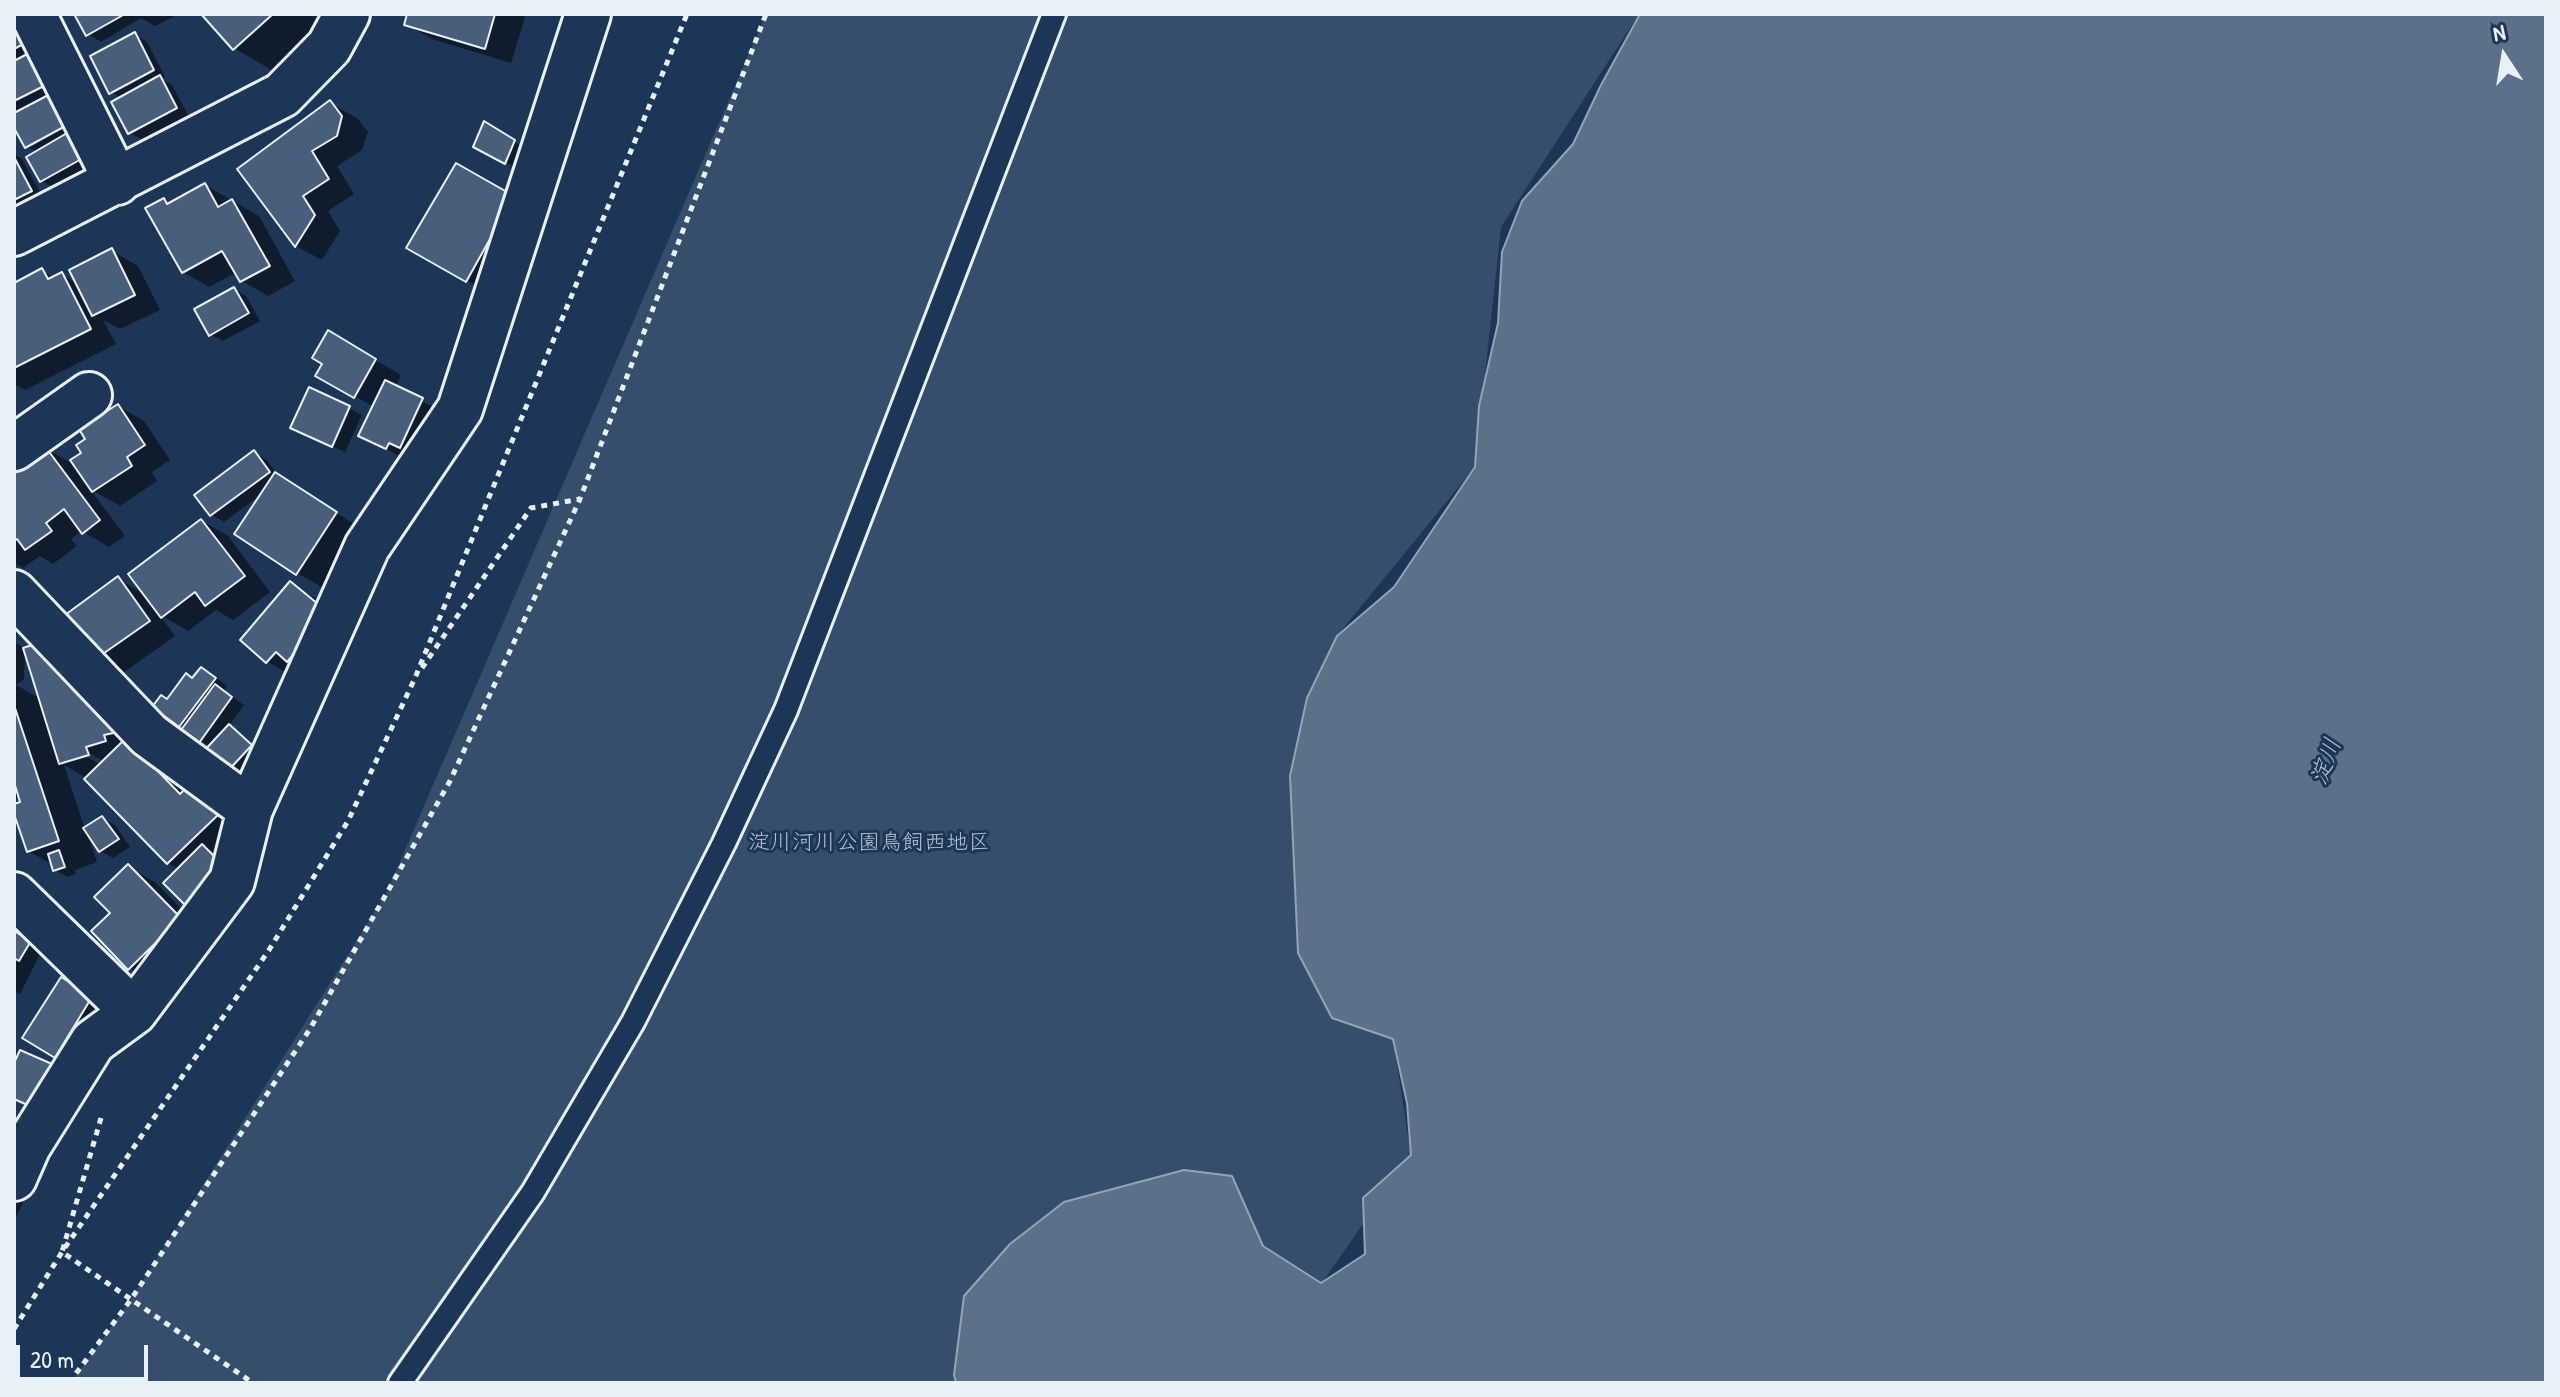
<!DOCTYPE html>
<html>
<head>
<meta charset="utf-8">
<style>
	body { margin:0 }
	#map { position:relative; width:2560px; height:1397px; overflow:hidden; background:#1d3557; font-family:"Patrick Hand",sans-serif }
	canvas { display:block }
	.frame { position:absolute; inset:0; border:16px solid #e8f1f8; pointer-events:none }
	.north { position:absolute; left:2464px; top:16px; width:80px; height:80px; -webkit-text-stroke:6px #1d3557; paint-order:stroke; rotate:348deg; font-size:22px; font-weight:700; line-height:32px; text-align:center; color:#e8f1f8 }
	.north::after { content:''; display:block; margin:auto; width:28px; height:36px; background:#e8f1f8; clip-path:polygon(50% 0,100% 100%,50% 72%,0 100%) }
	.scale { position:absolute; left:16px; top:1345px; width:132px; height:36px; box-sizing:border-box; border:4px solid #e8f1f8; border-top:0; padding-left:10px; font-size:24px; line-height:28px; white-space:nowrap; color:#e8f1f8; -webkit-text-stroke:6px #1d3557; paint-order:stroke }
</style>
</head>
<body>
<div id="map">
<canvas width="2560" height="1397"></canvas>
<div class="frame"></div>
<div class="north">N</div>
<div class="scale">20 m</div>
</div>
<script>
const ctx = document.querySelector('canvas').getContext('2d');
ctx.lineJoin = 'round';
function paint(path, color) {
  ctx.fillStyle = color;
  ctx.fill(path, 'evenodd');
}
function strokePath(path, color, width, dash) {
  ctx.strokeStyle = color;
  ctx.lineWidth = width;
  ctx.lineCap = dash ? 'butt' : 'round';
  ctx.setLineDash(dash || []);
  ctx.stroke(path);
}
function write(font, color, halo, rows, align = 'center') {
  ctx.font = font + ' "Patrick Hand","Klee One",sans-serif';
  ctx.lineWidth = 6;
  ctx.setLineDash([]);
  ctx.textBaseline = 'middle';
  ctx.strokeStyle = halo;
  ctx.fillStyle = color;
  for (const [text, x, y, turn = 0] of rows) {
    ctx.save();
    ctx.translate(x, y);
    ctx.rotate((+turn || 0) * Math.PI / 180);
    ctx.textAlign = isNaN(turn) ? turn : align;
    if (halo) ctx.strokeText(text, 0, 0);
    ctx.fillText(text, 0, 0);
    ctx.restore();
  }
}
paint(new Path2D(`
	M766,14H1639L1501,227L1475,467L1337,636L1332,1018L1393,1039L1411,1155L1322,1283L1263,1246L954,1375L956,1383H71L132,1298L386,894Z`), '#374d6c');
const water = new Path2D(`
	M1640,14H2546V1383H956L954,1375L964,1296L1010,1244L1064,1202L1184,1170L1232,1176L1263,1246L1321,1283L1365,1254L1363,1198L1411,1155L1407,1103L1393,1039L1332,1018L1298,953L1290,776L1307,698L1337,636L1394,587L1475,467L1479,406L1498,323L1502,252L1522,201L1573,144L1601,85Z`);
paint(water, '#5d7089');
strokePath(water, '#95a4b5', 2);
paint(new Path2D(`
	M76,14H179L155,26L141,18L101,42L88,34Z
	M204,14H336L273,71L234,48Z
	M409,14H526L511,63L432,39L406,24Z
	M14,18L105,159L55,188L42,181L38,153L26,146L14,124V116L18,114L14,111Z
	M135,35L147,42L165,77L162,79L172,85L188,115L143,140L130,133L121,98L111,92Z
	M330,103L357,118L368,132L362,150L337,166L354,194L328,211L340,231L322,260L296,246L240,169Z
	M485,124L527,149L518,169L476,146Z
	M14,154L22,159L43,198L14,213Z
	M205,185L259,216L295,281L268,296L242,281L237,272L209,287L183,272L164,200L171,204Z
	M539,213L493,295L409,248Z
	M112,251L138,266L160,310L120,329L103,320L116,344L25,390L14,384V285L42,271L54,278L62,275L79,284Z
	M234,289L246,296L260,321L223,341L210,334Z
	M329,333L401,375L395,387L449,415L412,463L361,435L374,407L317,375L324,363Z
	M310,389L362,415L345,452L305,434Z
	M118,406L144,421L170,460L152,472L157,481L120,506L90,489L125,536L109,547L82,531L71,539L77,546L53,564L40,556L23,568L14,563V470L44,448L77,466Z
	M254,453L267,460L279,477L362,529L323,588L297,573L263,493L224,522L212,515Z
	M202,521L228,536L270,592L233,620L216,610L188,631L159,614L175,636L124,672L98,657L118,579L146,595Z
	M290,584L317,599L353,629L294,677L268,662L243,640Z
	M14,642L26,649L152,756L186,791L246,828L239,877L180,870L168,863L85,777L64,765L85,829L102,818L115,825L130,847L113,858L100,851L87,832L97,862L75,870L76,874L68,877L55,870L53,865L28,851L14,807L23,803L20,795L14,799ZM25,649L41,699L16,685L24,679ZM81,748L104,762L101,765L79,752Z
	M214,676L227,686L224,691L244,705L229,726L242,734L263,754L239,780L210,747L180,725L168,701L193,680Z
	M128,867L155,882L206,934L156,983L129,968L113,913Z
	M14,930L16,935L42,950L20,994L14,991Z
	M76,988L123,1003L82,1071L25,1038Z
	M14,1140L45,1158L14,1221Z`), '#0007');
const building = new Path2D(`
	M74,14H125L86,36Z
	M201,14H273L233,50Z
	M407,14H495L485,49L404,25Z
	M14,19L27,42L14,49Z
	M135,32L154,70L109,94L90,56Z
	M29,53L46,85L14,101V61Z
	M160,75L177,108L128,134L111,102Z
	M54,92L71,123L25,148L14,128V113Z
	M330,100L342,116L337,136L312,151L329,179L303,196L315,215L295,247L237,169Z
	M484,121L515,140L505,164L473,147Z
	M79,126L94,152L40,182L26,157Z
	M14,157L32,191L14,200Z
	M456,163L514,196L466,282L406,248Z
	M205,183L218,207L232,199L270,266L240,282L222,251L182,273L145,208L164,198L167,204Z
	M112,248L135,295L92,316L69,270Z
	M42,268L48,279L62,272L91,329L14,368V283Z
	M234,287L249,313L209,336L194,309Z
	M328,330L376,359L354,398L315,376L322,364L312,358Z
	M385,380L423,398L400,448L389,443L386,449L358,436Z
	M309,387L350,406L332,447L290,428Z
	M118,404L145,445L127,457L132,466L92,492L70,460L81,453L76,445L85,439L79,429Z
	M44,445L100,520L82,534L64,509L46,523L52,531L25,550L17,539L14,541V467Z
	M254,450L270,472L210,516L194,495Z
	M275,472L337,512L296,575L234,534Z
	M201,519L245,576L205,606L195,592L161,618L128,574Z
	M118,576L150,621L97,658L65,615Z
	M290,581L329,613L287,662L276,652L266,663L240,640Z
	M47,640L118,732L104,735L106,741L86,747L89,755L59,764L23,648Z
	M201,667L216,678L179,727L152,707L161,695L167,699L186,673L192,678Z
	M215,684L232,697L199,743L181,730Z
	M14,705L59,841L27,852L14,814V804L20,802L14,782Z
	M229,724L252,745L225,774L202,753Z
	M126,738L180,794L192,782L221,812L167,864L84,779Z
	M102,816L119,839L99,852L83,828Z
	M202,844L227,869L188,908L163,883Z
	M59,850L65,867L53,871L48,854Z
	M128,864L181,918L128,970L91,931L110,913L94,897Z
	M14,931L31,941L19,961L14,958Z
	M61,977L76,986L98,987L55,1058L22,1038Z
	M20,1050L52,1064L32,1107L14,1099V1063Z`);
paint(building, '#495e7a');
strokePath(building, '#e8f1f8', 2);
const service = new Path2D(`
	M400,1383L533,1192L633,1022L724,843L786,710L1054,14`);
const minor = new Path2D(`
	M33,14L117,182
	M14,233L282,95L329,47L347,14
	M14,448L89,395
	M14,593L149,735L250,809
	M14,895L134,1012
	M14,1178L28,1146L93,1042L134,1012L232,881L250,809L367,547L460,409L588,14`);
strokePath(service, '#e8f1f8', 28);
strokePath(minor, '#e8f1f8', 50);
strokePath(new Path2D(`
	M422,668L531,508L580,499
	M101,1118L62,1252L253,1383
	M14,1329L62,1252L269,950L348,821L415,678L687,14
	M69,1383L132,1298L310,1029L450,781L580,499L766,14`), '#e8f1f8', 5, [6, 6]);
strokePath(service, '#1d3557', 22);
strokePath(minor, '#1d3557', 44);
write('22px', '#b3c0ce', '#1d3557', [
	["淀川河川公園鳥飼西地区",869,843]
]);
write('italic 24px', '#b7c4d1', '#1d3557', [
	["淀川",2327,762,-70]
]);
</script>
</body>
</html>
